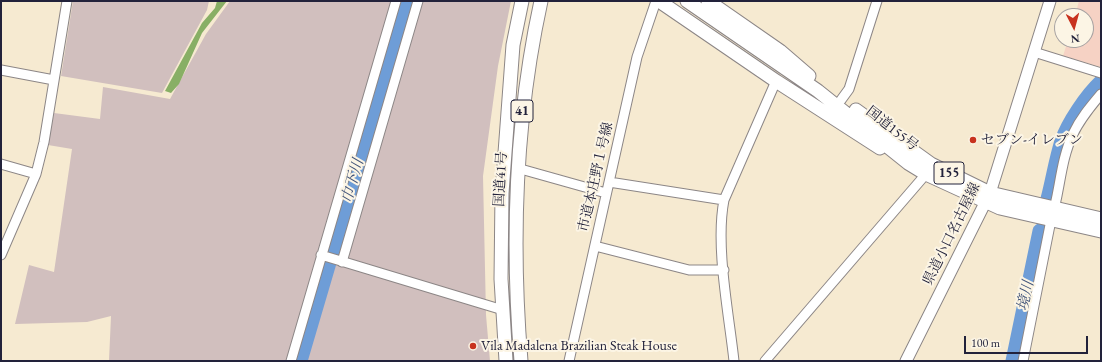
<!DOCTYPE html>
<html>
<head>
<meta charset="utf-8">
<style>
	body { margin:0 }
	#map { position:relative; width:1102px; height:362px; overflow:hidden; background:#f6ead1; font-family:"EB Garamond",serif }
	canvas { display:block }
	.frame { position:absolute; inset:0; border:2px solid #22223b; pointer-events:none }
	.north { position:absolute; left:1054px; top:8px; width:40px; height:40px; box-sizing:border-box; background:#fcf5e5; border:1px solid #a5a1a1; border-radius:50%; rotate:174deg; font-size:11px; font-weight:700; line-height:16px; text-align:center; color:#22223b }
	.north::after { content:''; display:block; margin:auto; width:14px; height:18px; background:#c8321e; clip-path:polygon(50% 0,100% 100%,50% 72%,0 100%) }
	.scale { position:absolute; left:964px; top:336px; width:124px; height:18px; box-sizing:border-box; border:2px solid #22223b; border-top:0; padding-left:5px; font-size:12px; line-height:14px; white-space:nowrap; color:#22223b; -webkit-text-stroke:3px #fcf5e5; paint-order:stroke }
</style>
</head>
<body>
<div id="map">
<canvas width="1102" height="362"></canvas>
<div class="frame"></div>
<div class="north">N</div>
<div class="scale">100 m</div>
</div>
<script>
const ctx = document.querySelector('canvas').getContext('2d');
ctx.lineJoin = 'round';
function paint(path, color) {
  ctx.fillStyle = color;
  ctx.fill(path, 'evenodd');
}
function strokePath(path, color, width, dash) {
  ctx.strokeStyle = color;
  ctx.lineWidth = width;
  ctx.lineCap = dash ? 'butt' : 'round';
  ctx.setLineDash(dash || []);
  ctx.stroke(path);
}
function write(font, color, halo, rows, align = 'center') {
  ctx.font = font + ' "EB Garamond","Noto Serif JP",serif';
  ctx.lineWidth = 4;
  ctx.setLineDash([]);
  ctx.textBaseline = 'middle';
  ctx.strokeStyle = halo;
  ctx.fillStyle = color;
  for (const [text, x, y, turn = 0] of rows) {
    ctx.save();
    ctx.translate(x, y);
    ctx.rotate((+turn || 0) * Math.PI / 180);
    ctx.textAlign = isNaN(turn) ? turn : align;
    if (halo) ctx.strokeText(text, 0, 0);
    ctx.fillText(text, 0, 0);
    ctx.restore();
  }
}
paint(new Path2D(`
	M1079,1H1101V67L1063,56L1068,40H1086V16H1075Z`), '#f6d2c4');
paint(new Path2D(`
	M73,1H209L207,10L162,93L61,76Z
	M230,1H511L498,66L483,176L486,315L490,361H109L111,316L87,322L15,324L29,265L54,272L72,149L48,145L54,113L100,119L103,87L170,99L206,34Z`), '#d1bfbe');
paint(new Path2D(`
	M217,1H227L202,33L179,84L171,93L165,91L202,23L215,8Z`), '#88af65');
strokePath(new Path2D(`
	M1048,199C1053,180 1056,160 1062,141C1068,123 1087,95 1101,82
	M300,361L406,1
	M1013,361L1040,231`), '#6e9dd7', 15);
const minor = new Path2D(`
	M1034,52L1101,73
	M1,70L54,80
	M841,100L849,89L877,1
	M1,164L36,174
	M517,168L606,193
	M609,182L724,200
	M595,246L689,270H724
	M1,255L36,174L44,142L67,1
	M321,255L503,310
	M342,262L418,1
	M291,361L396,1
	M569,361L637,57L656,1
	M734,361C729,314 715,246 724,200L776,81
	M765,361L926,174
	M1023,361L1051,220C1060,193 1060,161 1073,134C1080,119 1090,107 1101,94`);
const major = new Path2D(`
	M906,361L990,193L1050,1`);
const highway = new Path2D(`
	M659,1L776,81L880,148
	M687,1L818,91L908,163L926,174L1000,208L1101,231
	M708,1L780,51L809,76
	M856,110L931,164L990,193L1101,219
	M506,361L501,279L502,193L513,45L522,1
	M521,361C511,240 515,120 541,1`);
strokePath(minor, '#8c8686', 11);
strokePath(major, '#8c8686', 13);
strokePath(highway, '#8c8686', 15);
strokePath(minor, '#fff', 9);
strokePath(major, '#fff', 11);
strokePath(highway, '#fff', 13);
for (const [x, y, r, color] of [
	[973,140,4,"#c8321e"],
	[473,346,4,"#c8321e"]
]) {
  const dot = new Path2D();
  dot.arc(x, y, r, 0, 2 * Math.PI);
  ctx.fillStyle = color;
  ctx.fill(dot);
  strokePath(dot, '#fcf5e5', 1.5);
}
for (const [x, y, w] of [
	[522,111,22],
	[949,173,30]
]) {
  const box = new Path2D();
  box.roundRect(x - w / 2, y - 11, w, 22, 3);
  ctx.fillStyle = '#fcf5e5';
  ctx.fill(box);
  strokePath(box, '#22223b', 1);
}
write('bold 13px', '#22223b', null, [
	["41",522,111],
	["155",949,173]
]);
write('14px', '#22223b', '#fcf5e5', [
	["国道155号",892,129,38],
	["市道本庄野１号線",596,177,-77],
	["国道41号",501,179,-87],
	["県道小口名古屋線",952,234,-64]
]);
write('14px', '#22223b', '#fcf5e5', [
	["セブン-イレブン",981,140],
	["Vila Madalena Brazilian Steak House",481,346]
], 'left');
write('italic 15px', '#405379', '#fcf5e5', [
	["巾下川",353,181,-74],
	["境川",1026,296,-78]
]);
</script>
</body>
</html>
